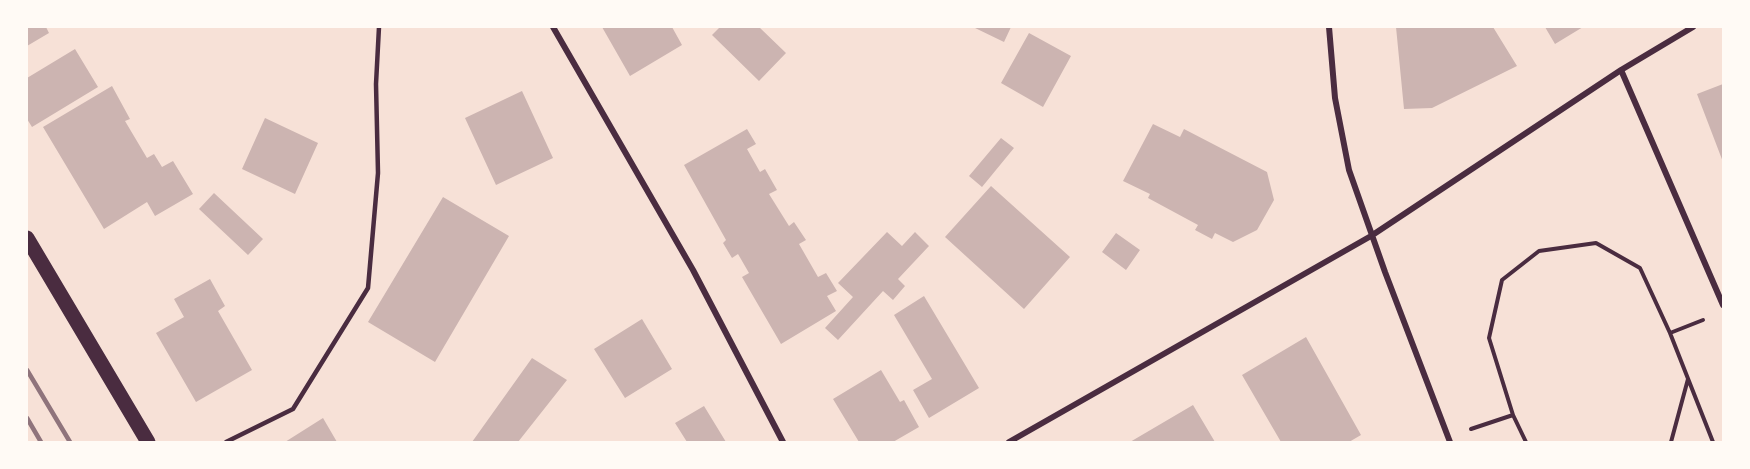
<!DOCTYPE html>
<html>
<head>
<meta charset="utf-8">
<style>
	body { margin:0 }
	#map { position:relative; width:1750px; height:469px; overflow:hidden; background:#f7e1d7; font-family:"IBM Plex Serif",serif }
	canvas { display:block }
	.frame { position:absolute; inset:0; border:28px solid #fffaf5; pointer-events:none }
</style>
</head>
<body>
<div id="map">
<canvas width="1750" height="469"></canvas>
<div class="frame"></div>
</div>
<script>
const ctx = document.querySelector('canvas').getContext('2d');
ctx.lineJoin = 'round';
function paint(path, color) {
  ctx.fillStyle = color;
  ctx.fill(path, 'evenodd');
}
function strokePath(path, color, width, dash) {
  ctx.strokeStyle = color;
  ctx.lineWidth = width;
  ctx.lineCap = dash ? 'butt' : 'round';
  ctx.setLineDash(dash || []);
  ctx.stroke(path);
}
paint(new Path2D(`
	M27,27H46L49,33L27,46Z
	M602,27H672L682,45L630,76Z
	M720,27H759L786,53L759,81L712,35Z
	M973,27H1011L1004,42Z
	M1396,27H1493L1517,66L1432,108L1404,109Z
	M1545,27H1583L1555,44Z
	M1029,33L1071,56L1043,107L1001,83Z
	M75,49L98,87L32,127L27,119V78Z
	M1723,84V162L1697,94Z
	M112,86L130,119L125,121L147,158L154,154L162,167L173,161L193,194L155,216L147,202L104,229L43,127Z
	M522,91L553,158L496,185L465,118Z
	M265,118L318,143L295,194L242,169Z
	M1153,124L1180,137L1184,129L1267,172L1274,200L1257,230L1233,242L1215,233L1212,239L1195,230L1198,225L1148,198L1150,194L1123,181Z
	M747,129L756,144L747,149L760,172L765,169L777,190L769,194L789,226L794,222L806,240L799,244L818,277L826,273L837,291L827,296L836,311L781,344L742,277L749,273L738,254L732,258L723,243L726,240L684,165Z
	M1001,138L1014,148L982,187L969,176Z
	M991,186L1070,257L1024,309L945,237Z
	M214,193L263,239L248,255L199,209Z
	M443,197L509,236L435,362L368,322Z
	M887,232L902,246L915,232L929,246L898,279L905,286L893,300L883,291L838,340L825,328L853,297L838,283Z
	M1116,233L1140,250L1126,270L1102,252Z
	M210,279L225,306L218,311L252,370L196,402L156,333L184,317L174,299Z
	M924,296L979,388L929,418L913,390L932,379L894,315Z
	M642,319L672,369L625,398L594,349Z
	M1306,337L1361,435L1349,442H1281L1242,375Z
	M532,358L567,380L518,442H472Z
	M881,370L900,402L904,400L919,427L893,442H859L833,399Z
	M1193,405L1215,442H1130Z
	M704,406L726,442H687L675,423Z
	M323,418L337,442H285Z`), '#ccb4b1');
strokePath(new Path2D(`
	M1670,333L1703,320
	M1471,429L1513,415
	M1526,442L1513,415L1489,338L1502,280L1539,251L1596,243L1640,268L1670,333L1713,442
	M1671,442L1688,379`), '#4a2c40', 4);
strokePath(new Path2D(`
	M226,442L293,409L368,288L378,173L376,84L379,27`), '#4a2c40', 4.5);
strokePath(new Path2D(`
	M553,27L693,270L783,442
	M1329,27L1335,98L1349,170L1385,272L1450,442
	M1621,70L1723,305
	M1009,442L1371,236L1621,70L1693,27`), '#4a2c40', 6);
strokePath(new Path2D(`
	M27,238L148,442`), '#4a2c40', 15);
strokePath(new Path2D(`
	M27,370L70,442
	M27,418L41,442`), '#8f747c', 4.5);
</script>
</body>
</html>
